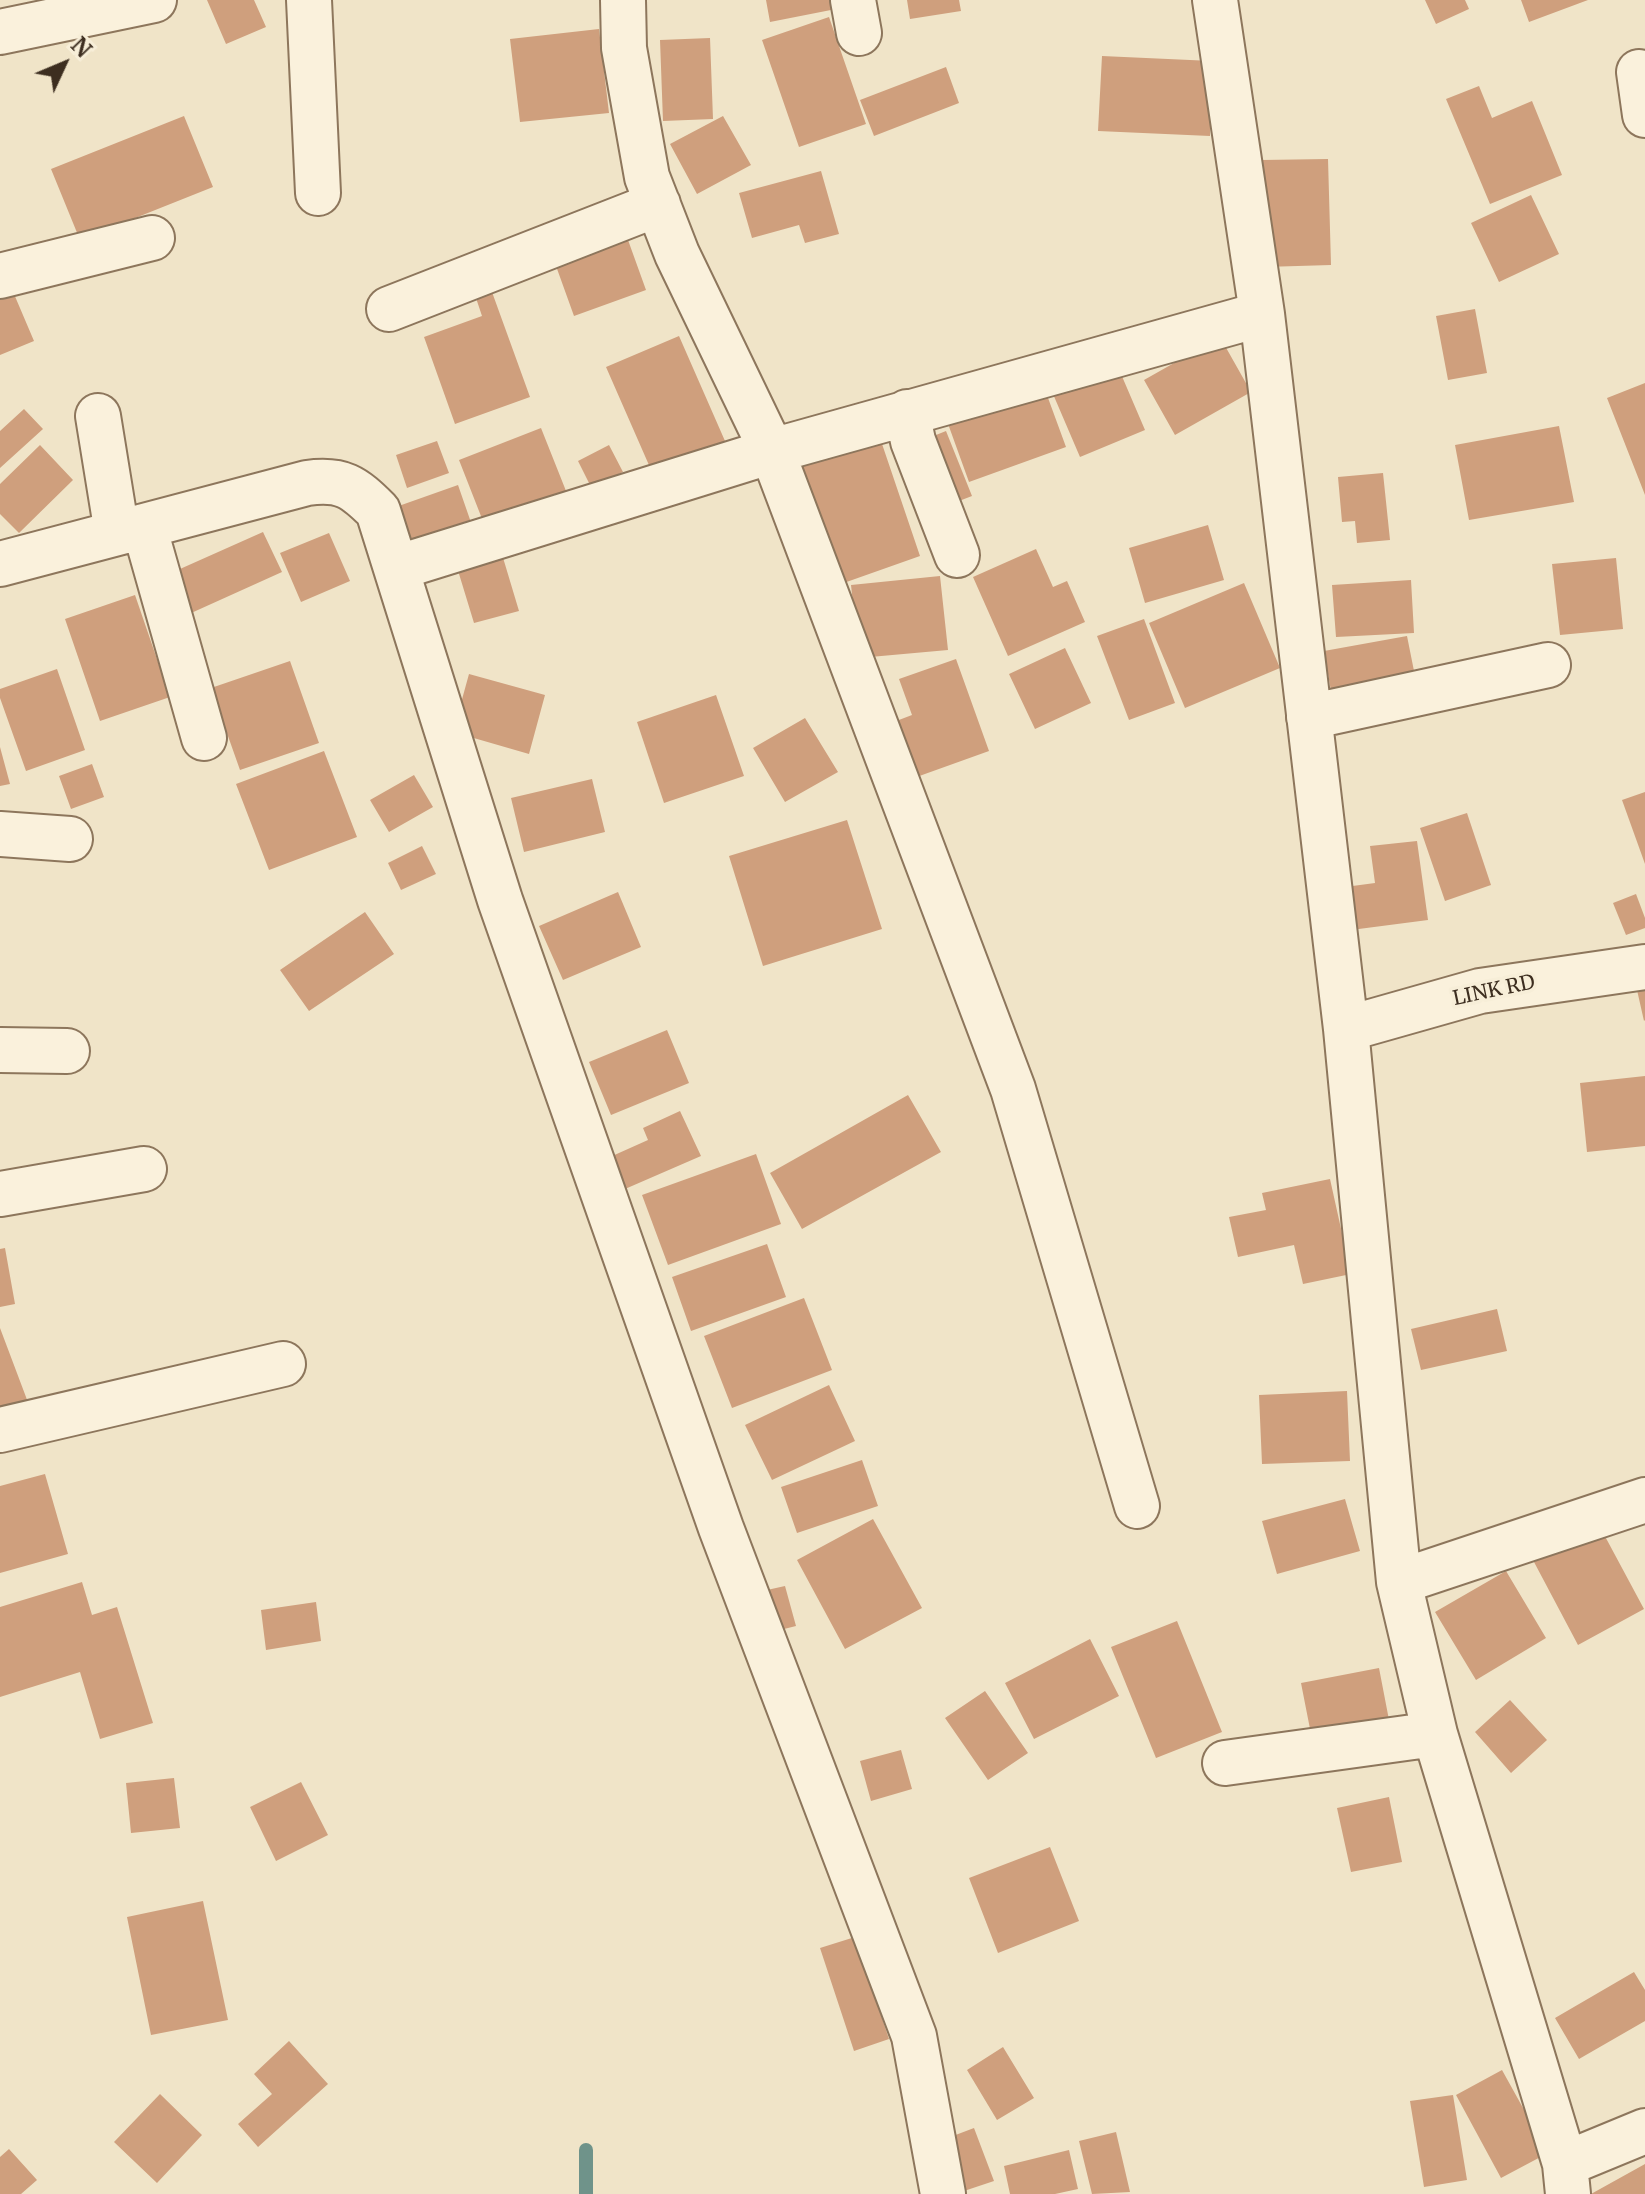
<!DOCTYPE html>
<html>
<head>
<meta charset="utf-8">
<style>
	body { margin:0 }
	#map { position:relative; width:1645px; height:2194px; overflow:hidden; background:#f0e4c8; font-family:Merriweather,serif }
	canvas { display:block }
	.north { position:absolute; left:24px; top:24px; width:80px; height:80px; -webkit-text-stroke:6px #f7eed8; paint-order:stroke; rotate:46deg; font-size:22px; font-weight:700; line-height:32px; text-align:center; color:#3d2e20 }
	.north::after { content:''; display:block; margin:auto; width:28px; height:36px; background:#3d2e20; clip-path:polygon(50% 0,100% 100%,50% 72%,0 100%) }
</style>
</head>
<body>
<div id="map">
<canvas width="1645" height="2194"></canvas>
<div class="north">N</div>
</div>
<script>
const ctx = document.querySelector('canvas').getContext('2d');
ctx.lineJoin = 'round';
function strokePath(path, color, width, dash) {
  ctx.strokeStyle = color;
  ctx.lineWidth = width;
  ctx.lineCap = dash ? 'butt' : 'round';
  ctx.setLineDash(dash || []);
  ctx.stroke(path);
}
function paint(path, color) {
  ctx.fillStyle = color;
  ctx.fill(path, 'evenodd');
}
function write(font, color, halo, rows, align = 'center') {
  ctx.font = font + ' Merriweather,serif';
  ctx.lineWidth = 7;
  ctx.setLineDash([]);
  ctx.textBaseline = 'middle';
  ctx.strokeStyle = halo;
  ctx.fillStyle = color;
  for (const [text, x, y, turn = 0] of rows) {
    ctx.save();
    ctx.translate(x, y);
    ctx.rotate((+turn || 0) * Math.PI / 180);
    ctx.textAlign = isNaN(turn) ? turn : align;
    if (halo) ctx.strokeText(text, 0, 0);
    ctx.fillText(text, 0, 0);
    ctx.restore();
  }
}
strokePath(new Path2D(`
	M586,2194V2150`), '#6f938a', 14);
paint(new Path2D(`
	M207,0H254L266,27L226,44Z
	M766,0H834L836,9L770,22Z
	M907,0H959L961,11L910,19Z
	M1425,0H1465L1469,9L1436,24Z
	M1521,0H1588L1529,22Z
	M829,17L866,124L799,147L762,40Z
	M599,29L609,113L520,122L510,39Z
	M710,38L713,119L663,121L660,40Z
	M1102,56L1212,61L1210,136L1098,131Z
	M946,67L959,103L874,136L860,100Z
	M1479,86L1492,118L1532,101L1562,175L1490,204L1446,99Z
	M184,116L213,187L80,240L51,169Z
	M723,116L751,165L697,194L670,144Z
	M1328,159L1331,265L1264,267L1262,160Z
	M821,171L839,234L805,243L799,225L752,238L739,193Z
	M1531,195L1559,254L1499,282L1471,223Z
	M628,240L646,290L574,316L556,266Z
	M488,281L530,397L455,424L424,337L482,316L472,286Z
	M14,294L34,341L0,355V300Z
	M1475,309L1487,373L1448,380L1436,316Z
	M679,336L725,441L652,472L606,367Z
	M1220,337L1251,392L1175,435L1144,380Z
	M1118,367L1145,430L1080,457L1053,394Z
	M1645,383V495L1607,398Z
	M1044,387L1066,447L969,482L947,421Z
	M24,409L43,429L0,468V431Z
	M1559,426L1574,502L1469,520L1455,445Z
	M541,428L570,501L488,534L459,460Z
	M946,431L972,496L946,506L921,441Z
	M880,438L920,556L838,585L797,466Z
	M437,441L449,473L407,488L396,455Z
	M40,445L73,480L19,533L0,514V484Z
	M609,445L623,472L591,487L578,461Z
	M1383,473L1390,540L1357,543L1355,521L1342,522L1338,477Z
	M458,485L475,534L410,557L393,508Z
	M1208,525L1224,580L1145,603L1129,548Z
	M263,532L282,572L189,614L171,573Z
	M329,533L350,581L301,602L280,553Z
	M1036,549L1053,587L1067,581L1085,622L1008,656L973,577Z
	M501,551L519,611L474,623L456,564Z
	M1616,558L1623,629L1560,635L1552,564Z
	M940,576L948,650L859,658L851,585Z
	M1411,580L1414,633L1336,637L1332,585Z
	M1244,583L1280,668L1185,708L1149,623Z
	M135,595L170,697L100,721L65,619Z
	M1144,619L1175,703L1129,720L1097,636Z
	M1407,636L1415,676L1331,691L1324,651Z
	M1065,648L1091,703L1035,729L1009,674Z
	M956,659L989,751L911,779L891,723L912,715L899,679Z
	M290,661L319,743L240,770L211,688Z
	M57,669L85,750L26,771L0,698V689Z
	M469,674L545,695L529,754L453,732Z
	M716,695L744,776L664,803L637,722Z
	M805,718L838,772L785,802L753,748Z
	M0,747L10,784L0,786Z
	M324,751L357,837L269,870L236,784Z
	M92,764L104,797L71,809L59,776Z
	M414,775L433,807L389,832L370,800Z
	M592,779L605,832L524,852L511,798Z
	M1645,792V864L1622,800Z
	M1467,813L1491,885L1445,901L1420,828Z
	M847,820L882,929L763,966L729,856Z
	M1417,841L1428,920L1351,930L1345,887L1375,883L1370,846Z
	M422,846L436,874L401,890L388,863Z
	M618,892L641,947L563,980L539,926Z
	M1636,894L1645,918V928L1626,935L1613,903Z
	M365,912L394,954L309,1011L280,970Z
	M1645,988V1020L1644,1021L1637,990Z
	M667,1030L689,1083L611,1115L589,1062Z
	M1645,1076V1146L1587,1152L1580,1083Z
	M908,1095L941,1152L802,1229L770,1173Z
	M680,1111L701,1156L625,1189L610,1157L648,1140L643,1128Z
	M756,1154L781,1224L668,1265L642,1195Z
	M1330,1179L1351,1274L1303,1284L1294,1245L1238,1257L1229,1217L1266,1210L1262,1193Z
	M767,1244L786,1297L691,1331L672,1277Z
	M5,1248L15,1304L0,1307V1249Z
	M804,1298L832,1370L732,1408L704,1336Z
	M1497,1309L1507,1351L1421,1370L1411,1329Z
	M0,1328L29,1405L0,1416Z
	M829,1385L855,1441L772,1480L745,1425Z
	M1347,1391L1350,1461L1262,1464L1259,1395Z
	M862,1460L878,1506L797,1533L781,1487Z
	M45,1474L68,1554L0,1573V1486Z
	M1345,1499L1360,1551L1277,1574L1262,1521Z
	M873,1519L922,1608L845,1649L797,1560Z
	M1600,1527L1644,1609L1578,1645L1534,1562Z
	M1506,1571L1546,1638L1476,1680L1435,1612Z
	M82,1582L92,1615L117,1607L153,1723L100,1739L80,1672L0,1697V1607Z
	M785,1586L796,1626L768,1633L758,1592Z
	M316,1602L321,1641L266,1650L261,1610Z
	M1177,1621L1222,1732L1156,1758L1111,1647Z
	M1090,1639L1119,1696L1034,1739L1005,1683Z
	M1379,1668L1389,1720L1311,1734L1301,1683Z
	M985,1691L1028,1753L988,1780L945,1718Z
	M1510,1700L1547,1740L1511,1773L1475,1732Z
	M901,1750L912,1789L871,1801L860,1761Z
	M174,1778L180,1828L131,1833L126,1783Z
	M301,1782L328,1835L276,1861L250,1807Z
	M1389,1797L1402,1862L1351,1872L1337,1808Z
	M1050,1847L1079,1921L998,1953L969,1878Z
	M203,1901L228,2020L151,2035L127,1917Z
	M855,1937L889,2039L854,2051L820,1948Z
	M1634,1972L1645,1990V2021L1579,2059L1555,2018Z
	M289,2041L328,2084L258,2147L238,2124L272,2094L254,2074Z
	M1003,2047L1034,2098L997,2120L967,2070Z
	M1502,2070L1548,2153L1501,2178L1456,2095Z
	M160,2094L202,2135L157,2183L114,2142Z
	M1453,2095L1467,2180L1424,2187L1410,2101Z
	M974,2128L994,2181L964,2191L945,2139Z
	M1116,2132L1130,2192L1092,2194L1079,2141Z
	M9,2149L37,2180L21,2194H0V2157Z
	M1069,2150L1078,2189L1055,2194H1010L1004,2166Z
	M1645,2164V2194H1591Z`), '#cf9f7d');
const street = new Path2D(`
	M309,0L318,193
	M623,0L624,48L647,177L677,254L772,451L1262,314L1346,1029L1399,1582L1435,1734L1565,2164L1568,2194
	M853,0L859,33
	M1215,0L1262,314
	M0,32L154,0
	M1639,72L1645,115
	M0,276L152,238
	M389,309L658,204
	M907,412L913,441L957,555
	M98,416L117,533
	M144,526L204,738
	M0,564L307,483C342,478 354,487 378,511L500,900L721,1528L914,2036L943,2194
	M396,568L772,451L1013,1089L1137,1506
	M1309,717L1548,665
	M0,834L70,839
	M1346,1029L1480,991L1645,967
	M0,1050L67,1051
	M0,1194L144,1169
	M0,1430L283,1364
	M1399,1582L1645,1500
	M1225,1763L1435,1734
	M1565,2164L1645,2131`);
strokePath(street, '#8d765c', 48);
strokePath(street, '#faf1dc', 44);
write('20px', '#3d2e20', '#f7eed8', [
	["LINK RD",1494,991,-12]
]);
</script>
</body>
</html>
